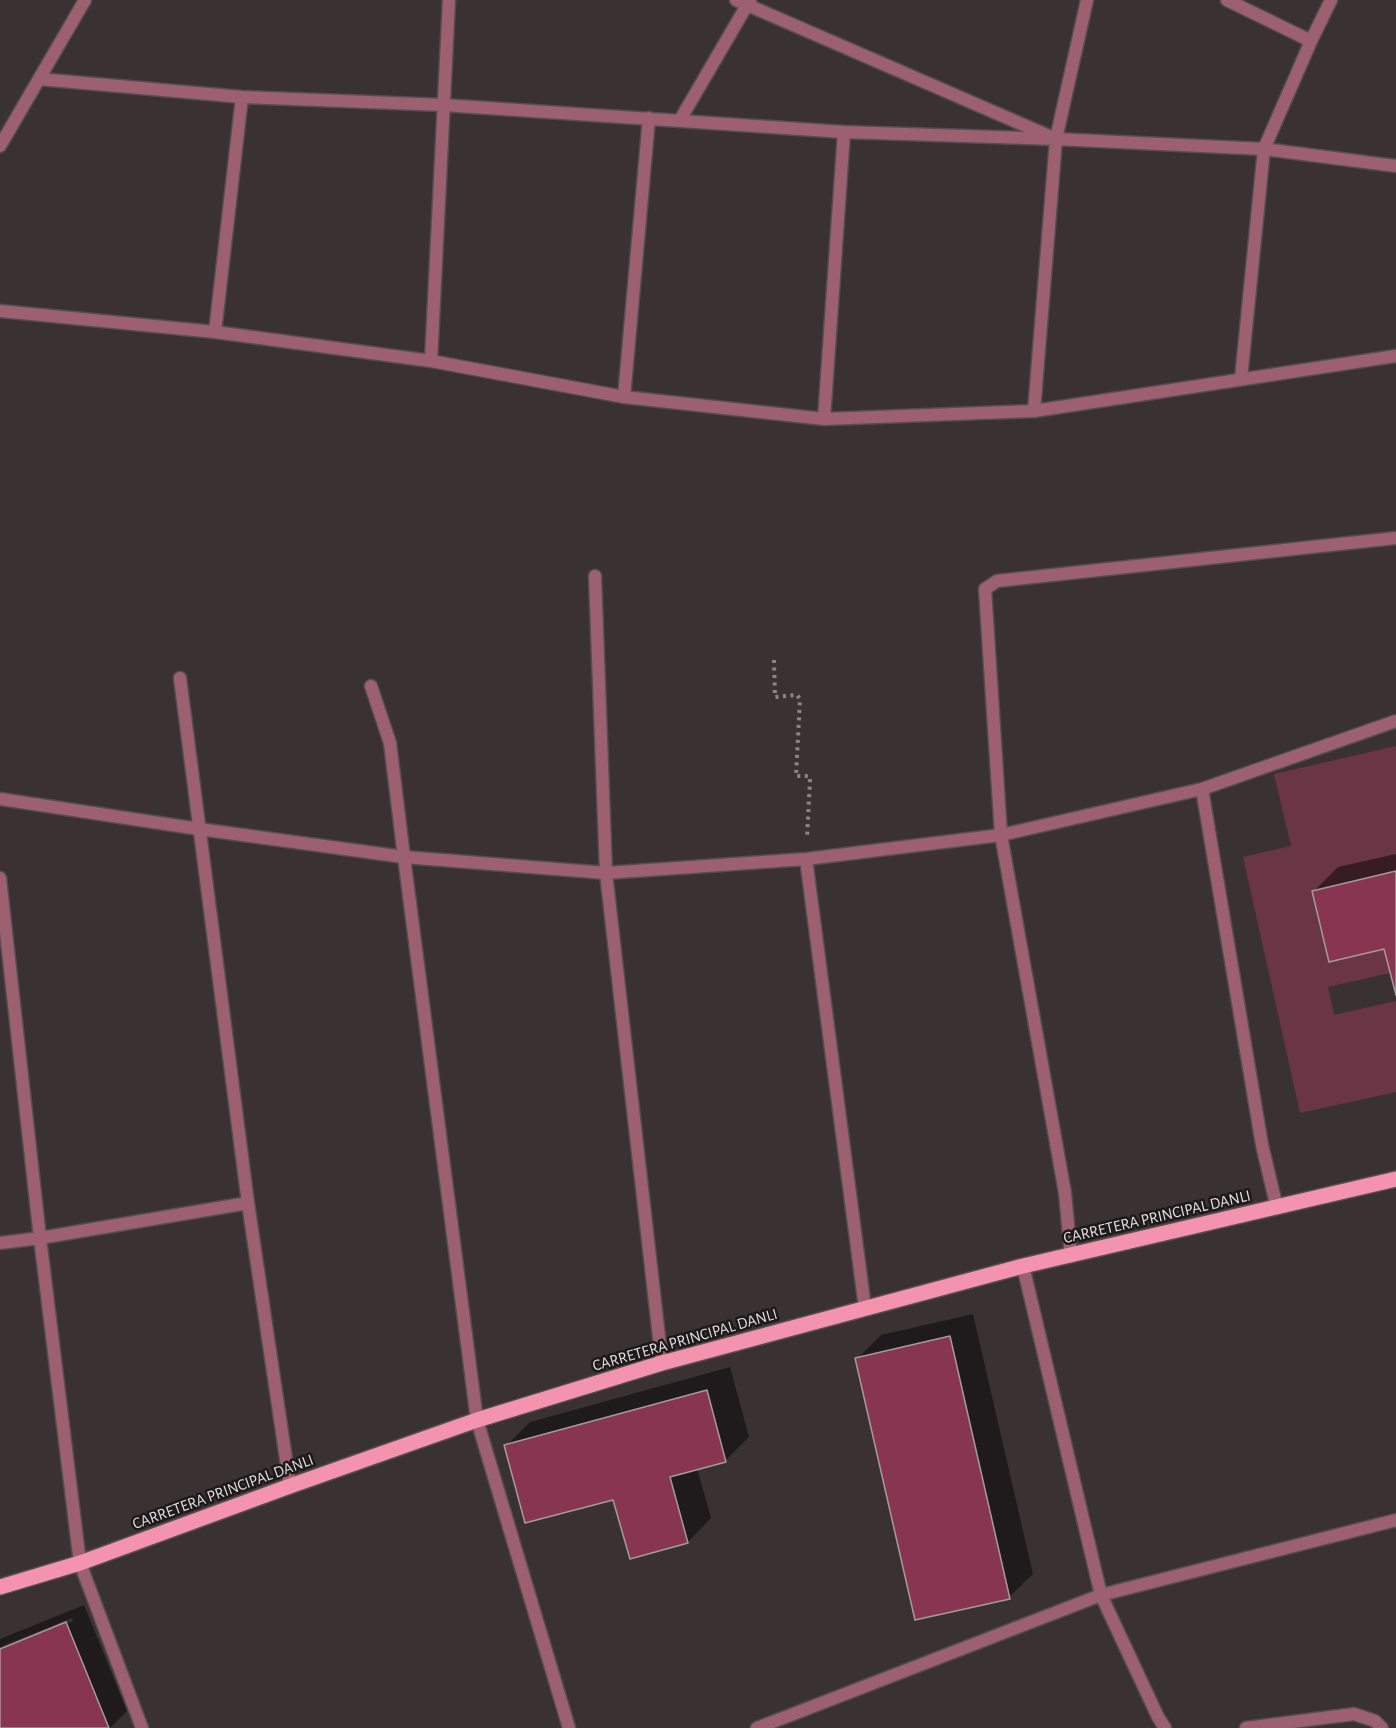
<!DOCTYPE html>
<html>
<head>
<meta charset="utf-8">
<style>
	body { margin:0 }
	canvas { display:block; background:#3a3133 }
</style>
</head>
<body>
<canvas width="1396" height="1728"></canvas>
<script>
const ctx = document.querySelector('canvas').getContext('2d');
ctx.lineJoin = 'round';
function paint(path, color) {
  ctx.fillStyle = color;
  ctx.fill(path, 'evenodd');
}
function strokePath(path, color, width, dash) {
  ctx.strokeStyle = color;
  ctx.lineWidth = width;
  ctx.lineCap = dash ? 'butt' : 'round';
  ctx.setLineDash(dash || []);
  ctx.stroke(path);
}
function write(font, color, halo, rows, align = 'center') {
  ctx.font = font + ' "Alegreya Sans",sans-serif';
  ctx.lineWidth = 5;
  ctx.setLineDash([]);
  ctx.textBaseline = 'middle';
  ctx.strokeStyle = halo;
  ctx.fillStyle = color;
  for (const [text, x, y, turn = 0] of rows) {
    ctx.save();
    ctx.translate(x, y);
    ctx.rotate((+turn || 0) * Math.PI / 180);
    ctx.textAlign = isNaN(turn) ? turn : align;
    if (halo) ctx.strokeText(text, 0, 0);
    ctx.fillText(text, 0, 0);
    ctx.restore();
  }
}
paint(new Path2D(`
	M1396,746V871L1313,891L1329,961L1384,949L1390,973L1328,987L1334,1015L1396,1001V1092L1300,1113L1243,857L1291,846L1274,774Z`), '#6a3545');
paint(new Path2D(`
	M1396,854V991L1386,947L1314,891L1338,867Z
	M973,1314L1033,1574L1009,1597L857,1359L881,1335Z
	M730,1367L749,1437L726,1460L697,1468L711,1518L688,1542L614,1498L506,1446L530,1422Z
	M84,1605L127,1711L110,1728H0V1650L73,1621L72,1618L0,1647V1639Z`), '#0007');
const building = new Path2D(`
	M1396,871V995L1384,949L1329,962L1312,891Z
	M950,1336L1010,1599L915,1620L855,1358Z
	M707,1390L726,1462L670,1477L688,1543L630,1559L613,1500L525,1523L504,1445Z
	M66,1622L109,1728H0V1649Z`);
paint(building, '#883551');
strokePath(building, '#a49a9c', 1.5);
const street = new Path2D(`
	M736,0L1049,136
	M1227,0L1311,41
	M39,79L242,97L443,105L844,132L1056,139L1264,149L1396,166
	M680,120L750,0
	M0,146L85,0
	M0,311L215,332L431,361L624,397L824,419L1034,411L1396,356
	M215,332L242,97
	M431,361L449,0
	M1241,379L1264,149L1311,41L1331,0
	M624,397L649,118
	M1034,411L1056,139L1087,0
	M824,419L844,132
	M595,576L606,873L662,1363
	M180,678L248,1203L290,1486
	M371,686L390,743L404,857L477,1420L569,1728
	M1202,789L1262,1145L1277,1208
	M0,799L199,829L404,857L606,873L806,859L1001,835L1202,789L1396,721
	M806,859L865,1308
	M0,878L40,1238L80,1563L142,1728
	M0,1243L40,1238L248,1203
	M1071,1256L1065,1193L1001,835L985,589L997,581L1396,538
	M1023,1266L1101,1595L1158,1717L1165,1728
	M757,1728L1101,1595L1396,1520
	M1246,1728L1354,1714L1375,1721L1382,1728`);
const primary = new Path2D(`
	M0,1587L80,1563L290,1486L477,1420L662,1363L1023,1266L1396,1179`);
strokePath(street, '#554d4f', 15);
strokePath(primary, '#554d4f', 18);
strokePath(new Path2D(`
	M774,660L775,697L797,695L800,699L796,776H809L810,781L807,838`), '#8d8688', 4, [3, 4.5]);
strokePath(street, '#9c6071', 12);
strokePath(primary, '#f393ae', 15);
write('16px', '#e4dee0', '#1e1a1b', [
	["CARRETERA PRINCIPAL DANLI",1157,1217,-13],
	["CARRETERA PRINCIPAL DANLI",685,1340,-16],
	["CARRETERA PRINCIPAL DANLI",223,1492,-20]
]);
</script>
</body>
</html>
